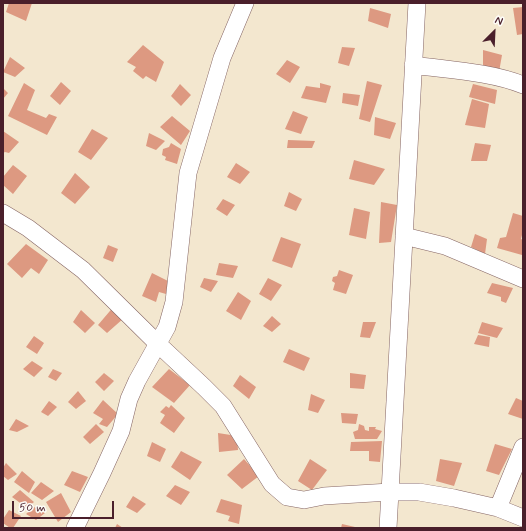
<!DOCTYPE html>
<html>
<head>
<meta charset="utf-8">
<style>
	body { margin:0 }
	#map { position:relative; width:526px; height:531px; overflow:hidden; background:#f3e7cf; font-family:Mynerve,sans-serif }
	canvas { display:block }
	.frame { position:absolute; inset:0; border:4px solid #4a1f2b; pointer-events:none }
	.north { position:absolute; left:474px; top:12px; width:40px; height:40px; -webkit-text-stroke:3px #fdfcf7; paint-order:stroke; rotate:24deg; font-size:11px; font-weight:700; line-height:16px; text-align:center; color:#4a1f2b }
	.north::after { content:''; display:block; margin:auto; width:14px; height:18px; background:#4a1f2b; clip-path:polygon(50% 0,100% 100%,50% 72%,0 100%) }
	.scale { position:absolute; left:12px; top:501px; width:102px; height:18px; box-sizing:border-box; border:2px solid #4a1f2b; border-top:0; padding-left:5px; font-size:12px; line-height:14px; white-space:nowrap; color:#4a1f2b; -webkit-text-stroke:3px #fdfcf7; paint-order:stroke }
</style>
</head>
<body>
<div id="map">
<canvas width="526" height="531"></canvas>
<div class="frame"></div>
<div class="north">N</div>
<div class="scale">50 m</div>
</div>
<script>
const ctx = document.querySelector('canvas').getContext('2d');
ctx.lineJoin = 'round';
function paint(path, color) {
  ctx.fillStyle = color;
  ctx.fill(path, 'evenodd');
}
function strokePath(path, color, width, dash) {
  ctx.strokeStyle = color;
  ctx.lineWidth = width;
  ctx.lineCap = dash ? 'butt' : 'round';
  ctx.setLineDash(dash || []);
  ctx.stroke(path);
}
paint(new Path2D(`
	M9,3H32L26,21L6,12Z
	M523,7V34L517,35L513,8Z
	M370,8L391,14L388,28L368,21Z
	M143,45L164,62L156,82L146,76L143,79L133,71L136,67L127,62Z
	M342,47L355,48L349,66L338,63Z
	M483,50L502,55L499,72L483,70Z
	M10,57L25,68L15,77L3,72Z
	M287,60L300,67L290,83L276,74Z
	M367,81L382,85L370,122L359,119Z
	M61,82L71,91L60,105L50,96Z
	M24,83L35,90L27,110L46,118L49,114L57,117L47,135L8,116Z
	M320,83L331,86L326,103L301,98L306,86L320,88Z
	M180,84L191,95L181,106L171,96Z
	M473,84L497,90L495,104L469,97Z
	M3,88L8,93L3,99Z
	M343,93L360,95L358,106L342,103Z
	M472,99L489,104L485,128L465,125Z
	M293,111L308,117L301,134L285,129Z
	M172,116L190,131L181,145L160,127Z
	M375,117L396,123L390,139L374,135Z
	M92,129L108,138L91,160L78,152Z
	M3,131L19,142L9,153L5,152L3,153Z
	M149,133L165,141L156,150L146,146Z
	M288,140L315,141L312,148H287Z
	M171,143L181,149L177,164L165,160L166,157L162,155L163,149L169,147Z
	M475,143L491,145L487,161H471Z
	M354,160L385,169L374,185L349,179Z
	M236,163L250,172L240,184L227,177Z
	M13,165L27,176L13,194L3,185V177Z
	M75,173L90,187L75,204L61,193Z
	M289,192L302,199L296,211L284,206Z
	M223,199L235,205L227,216L216,209Z
	M381,202L397,205L391,242L379,243Z
	M354,208L370,212L366,239L349,235Z
	M513,213L523,216V231L521,239L523,240V252L522,255L497,248L500,238L506,237Z
	M475,234L487,239L485,254L471,247Z
	M281,237L301,244L292,268L272,261Z
	M26,244L48,260L39,274L31,268L22,278L7,264Z
	M108,245L118,249L113,262L103,258Z
	M219,263L238,266L233,278L216,275Z
	M339,270L353,275L346,294L333,290L335,283L332,281L333,277L337,276Z
	M152,273L168,281L166,294L159,292L156,302L142,296Z
	M204,278L218,281L211,292L200,287Z
	M268,278L282,285L271,301L259,294Z
	M492,283L513,288L506,303L501,301V297L487,293Z
	M238,292L251,301L241,320L226,311Z
	M115,305L124,318L107,333L98,325Z
	M81,310L95,323L85,333L73,322Z
	M272,316L281,324L272,332L263,326Z
	M363,322H376L370,338L360,337Z
	M482,322L503,328L497,338L478,333Z
	M478,335L490,337L489,347L474,344Z
	M34,336L44,343L37,354L26,347Z
	M289,349L310,358L304,371L283,362Z
	M32,361L43,368L34,377L23,369Z
	M53,369L62,373L56,381L48,377Z
	M169,369L190,385L174,403L152,387Z
	M104,373L114,381L104,391L95,382Z
	M350,373L366,375L364,389L350,388Z
	M240,375L256,387L249,399L233,386Z
	M78,391L86,401L76,409L68,402Z
	M311,394L325,400L318,413L308,410Z
	M516,398L523,401V419L508,414Z
	M103,400L118,414L107,427L99,424L103,419L93,413Z
	M49,401L57,407L48,416L41,412Z
	M171,405L185,418L174,433L160,423L165,415L160,412L166,406L169,408Z
	M341,413L358,414L356,424L342,423Z
	M16,419L29,426L17,432L9,430Z
	M96,424L104,432L90,444L83,437Z
	M359,424L364,426L365,430L369,431V427H376L375,429L382,431L377,439H355L353,432L358,430Z
	M218,433L237,436L238,450L219,452Z
	M382,441L380,462L369,461V451H350L351,442Z
	M152,442L166,449L160,462L147,456Z
	M495,444L512,449L499,475L486,471Z
	M181,451L202,462L190,480L171,467Z
	M244,459L259,476L242,489L227,475Z
	M310,459L327,470L312,490L298,481Z
	M440,459L462,463L454,486L436,481Z
	M6,463L17,474L8,480L3,476V468Z
	M22,471L35,482L29,493L14,482Z
	M72,471L88,477L80,492L64,485Z
	M41,482L54,491L42,500L31,493Z
	M175,485L190,492L181,505L166,496Z
	M20,490L34,502L27,508L12,497Z
	M61,493L71,512L58,522L46,502Z
	M133,496L146,504L137,513L126,507Z
	M221,499L242,505L239,524L228,521L230,516L216,512Z
	M34,507L45,513L36,520L26,514Z
	M9,510L21,516L13,528H10L3,523V519Z
	M117,524L123,528H115Z
	M342,524L355,527V528H341Z`), '#dd9981');
const minor = new Path2D(`
	M413,65C448,70 491,72 523,85
	M3,213L28,228L83,270L158,344L204,387L223,406L272,484L287,497L304,500L324,496L390,492H419L454,498L498,508L523,518
	M404,236L445,246L523,279
	M498,508L523,447
	M75,528L102,473L121,431L129,399L137,381L167,327L174,302L188,173L222,58L245,3
	M388,528L417,3`);
strokePath(minor, '#856564', 18);
strokePath(minor, '#fff', 17);
</script>
</body>
</html>
